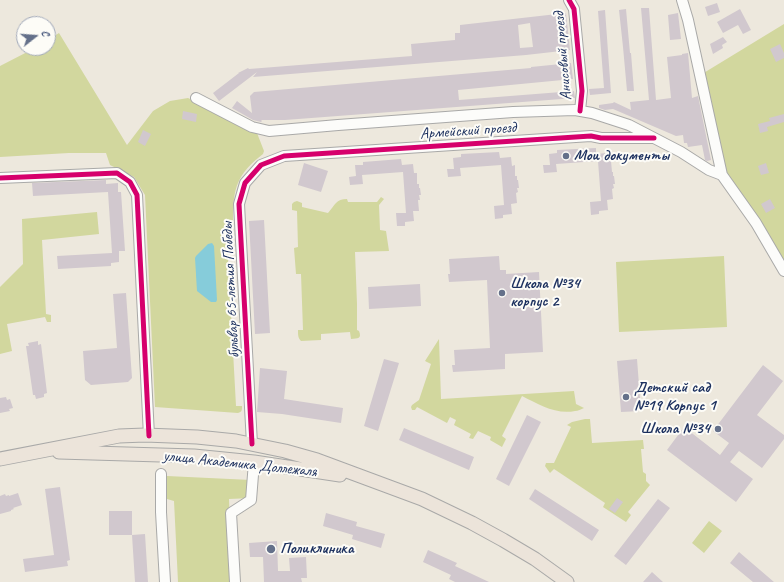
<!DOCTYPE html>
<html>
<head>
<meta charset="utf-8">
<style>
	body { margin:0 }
	#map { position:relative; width:784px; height:582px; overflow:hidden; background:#ede8dd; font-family:Caveat,sans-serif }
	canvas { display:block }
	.north { position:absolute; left:16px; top:16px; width:40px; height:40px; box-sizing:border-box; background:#fdfcf7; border:1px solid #a3aaba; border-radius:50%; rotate:73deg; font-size:11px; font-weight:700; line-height:16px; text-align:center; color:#1b2f5e }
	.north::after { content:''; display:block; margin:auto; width:14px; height:18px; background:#64708a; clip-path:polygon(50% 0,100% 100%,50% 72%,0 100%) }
</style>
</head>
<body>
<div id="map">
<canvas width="784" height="582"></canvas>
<div class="north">С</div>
</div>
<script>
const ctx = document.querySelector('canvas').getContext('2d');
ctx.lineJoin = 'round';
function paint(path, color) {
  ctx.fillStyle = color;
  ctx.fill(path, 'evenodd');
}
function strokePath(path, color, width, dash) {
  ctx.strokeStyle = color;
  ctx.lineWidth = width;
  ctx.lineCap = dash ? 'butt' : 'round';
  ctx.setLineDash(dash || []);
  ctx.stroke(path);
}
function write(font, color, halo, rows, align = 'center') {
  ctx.font = font + ' Caveat,sans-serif';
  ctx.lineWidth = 4;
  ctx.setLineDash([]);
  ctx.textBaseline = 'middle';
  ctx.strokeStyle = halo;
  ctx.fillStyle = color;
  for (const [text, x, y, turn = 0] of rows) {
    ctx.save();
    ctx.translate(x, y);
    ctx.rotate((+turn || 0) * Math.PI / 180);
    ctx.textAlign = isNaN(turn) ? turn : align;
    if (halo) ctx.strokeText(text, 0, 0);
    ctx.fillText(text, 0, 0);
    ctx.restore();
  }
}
paint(new Path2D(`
	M784,24V264L759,219L723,174L702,74Z
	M59,33L127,145L153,111L170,101L188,98L223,115L257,133L264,151L263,154C237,174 233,188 233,220L231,221L226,222L236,406H242C242,410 242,412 238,413L155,407L145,195L134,177L110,165L106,153H69L0,157V66L35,48H48V40Z
	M381,197L384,199L379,205L380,230L386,231L389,251L355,252L357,304V330L359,331C362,339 358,338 351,339L350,332L321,334V340L301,341C298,338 298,335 298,330H303L301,274H296L294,248L298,247L297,211L292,210V204L294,202L297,201L302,203V207L328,213C335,205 336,199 347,199L348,202H377Z
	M97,212L99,234L42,240L46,314L51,315V322H47L45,317L7,324L12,351L0,354V287L23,264L22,219Z
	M724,256L727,327L619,332L616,262Z
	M439,339L441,399L574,391L576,404L584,408C581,409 578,411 575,411C556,415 538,404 522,396L502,436L506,439L502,447L490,440L491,437L478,431L473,439L469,438L471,434L454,425L456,420L450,417L447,423L417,407L415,410H412L411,407L412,405L419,400L431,364L425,361Z
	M585,419H590L592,443L643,440L644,449H641L643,472L646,474V481L650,485L628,512L631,515L626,522L603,507L605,503L554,469L550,473L545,466L546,463H554L571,427L567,425L572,422Z
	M167,476L251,480L252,498L229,499L232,582H178L174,501L167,499Z
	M709,521L722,531L704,553L692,543Z`), '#d2d79e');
paint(new Path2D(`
	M212,243L214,246L217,300L216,302H211L197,291L195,258L196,256L208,244Z`), '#86ccda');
paint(new Path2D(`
	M717,3L720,12L708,16L705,7Z
	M641,8H649L656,100L671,98L667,57L682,55V54L688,53L692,98L698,96L711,160L707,161L705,160L702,145L688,147L687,143H684L683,135L676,136L613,109L605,110L599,108V105L613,103L614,102L631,110L630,102L649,100Z
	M626,9L630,53H631L634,91H627L623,47L619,10Z
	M740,9L751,30L743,34L738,25L723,33L717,22Z
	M605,10L611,93L590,95L589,89L604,88L598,11Z
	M566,13L570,50L526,55L253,77L257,72L219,101L213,93L239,73H238L248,68L249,69L412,56L411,44L455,40V33H460V25ZM530,23L533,47L520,48L518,25Z
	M678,13L681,39L670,40L668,15Z
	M723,37L727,42L722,45L723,48L713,54L710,44Z
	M780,44L784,53V58L776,62L770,49Z
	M571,63L573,79L458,90L459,100L574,91L575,98L285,120H261L262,121L261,122L253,120L232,108L237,101L252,113L250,96L254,92L531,68V67Z
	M183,111L197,114L196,122L182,119Z
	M784,114V122L767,127L768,131L760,133L758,124L770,121L769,118Z
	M143,130L151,134L145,146L138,142Z
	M596,148V154L607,153L608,161H611L612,172H613V176H614L615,184H613L614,188L612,189L613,199L607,200L608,210L599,211V214L591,215L590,202L601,201L598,161L556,164L557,172L544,173L543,165H550L549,154L557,153V150Z
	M499,152L500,158L511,157L512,166L515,165V176H517V180H518L519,188H517L518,192L516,193L517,203L511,204L512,214L503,215V218L495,219L494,206L504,205L501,165L460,168L461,176L448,177L447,169H454L453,158L461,157V154Z
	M401,159L402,165L413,164L414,173H417V184H419V188H420L421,195H419L420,200H418L419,211H413L414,221L405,222V226H397L396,213H406L403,172L362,175L363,184L350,185L349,177L356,176L355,165H363V162Z
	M304,163L328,171L321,192L298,185Z
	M766,163L769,173L761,175L758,166Z
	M106,180V184L118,183V192H121L125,251H119V262L111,263V266L58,269L57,256L112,253L108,192L33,196L32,183Z
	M770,199L775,208L766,213L761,204Z
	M264,220L270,333L255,334L249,221Z
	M499,256L500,270H506V274L539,272L543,352L505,354V369L453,372L452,365H455L454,350L490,348L487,280L449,282L448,274H450L449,259Z
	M420,284L421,306L369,309L368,287Z
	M126,293L132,378L128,382L91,385L85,380L83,351L117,348L113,294Z
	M38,341V345L41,344L47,393L44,394V397L36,399L35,395H33L26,346H29L28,343Z
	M384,359L399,363L378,431L364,426Z
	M637,359L641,411L621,412L617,361Z
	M763,365L783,381L757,415L784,435V439L762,468L739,451L730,462L753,479L736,502L667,450L684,427L720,455L729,443L713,431Z
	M260,368L287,371L284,399L343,408L341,423L282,414L257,412Z
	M6,397L7,400L10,399L13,408L9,409L10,411L0,413V398Z
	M527,415L541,422L509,486L496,479Z
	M404,428L474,457L469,470L399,440Z
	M60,487L70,560L67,561L68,566L25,572L23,559L54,555L45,489Z
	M535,489L599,530L592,541L529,499Z
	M18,493L22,505L13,508L14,509L11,510V511L0,514V496L5,494L6,496L9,495V496Z
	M617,498L623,502L615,513L609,509Z
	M658,499L670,508L626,565L614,556Z
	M109,511H132V535H109Z
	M326,513L357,522L356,526L385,534L381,548L352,539L353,535L323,526Z
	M145,534L148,582H135L132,535Z
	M277,541L278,571H290L289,558L306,557L307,578H301L302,582H264L263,557H250L249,543Z
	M428,550L457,563L455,566L489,582H455L449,579L451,575L423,562Z
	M739,552L774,582H753L730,563Z
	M652,572L663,582H643Z`), '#d1c8ce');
const minor = new Path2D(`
	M569,0L574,9L582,91L580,111
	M682,0L688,20L722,175
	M196,98L252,127L269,131L338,125L513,112L575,110L592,113L629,125L681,152L709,170L722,175L756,223L784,271
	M0,178L117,173L130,182L137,195L149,436
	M252,444L239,204L245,183L261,165L284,156L591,136L601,138H654
	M161,474V512L165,582
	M235,582L231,513L251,500L254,462`);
const major = new Path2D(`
	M59,452L194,456L254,462L340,475
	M0,459L119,436L145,435L197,437L236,441L285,451L317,460L422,499L472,523L503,540L535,559L567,582`);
strokePath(minor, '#a9a9a8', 12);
strokePath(major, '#a9a9a8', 15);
strokePath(minor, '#fcfcfa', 10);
strokePath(major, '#ece4da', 13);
strokePath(new Path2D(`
	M569,0L574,9L582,91L580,111
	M0,178L117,173L130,182L137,195L149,436
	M252,444L239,204L245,183L261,165L284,156L591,136L601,138H654`), '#d6006c', 5);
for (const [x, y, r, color] of [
	[566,156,4,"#64708a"],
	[502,293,4,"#64708a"],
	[626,397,4,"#64708a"],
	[718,429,4,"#64708a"],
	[271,549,5,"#64708a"]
]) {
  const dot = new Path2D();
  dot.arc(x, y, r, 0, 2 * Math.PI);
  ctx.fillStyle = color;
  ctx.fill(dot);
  strokePath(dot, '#fdfcf7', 1.5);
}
write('16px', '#1b2f5e', '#fdfcf7', [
	["Анисовый проезд",563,56,-95],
	["Армейский проезд",468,131,-4],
	["бульвар 65-летия Победы",231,290,-93],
	["улица Академика Доллежаля",240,464,6]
]);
write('bold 16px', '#1b2f5e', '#fdfcf7', [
	["Мои документы",574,156],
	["Школа №34",510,284],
	["корпус 2",510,302],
	["Детский сад",634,388],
	["№19 Корпус 1",634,406],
	["Школа №34",710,429,"right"],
	["Поликлиника",280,549]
], 'left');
</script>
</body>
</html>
